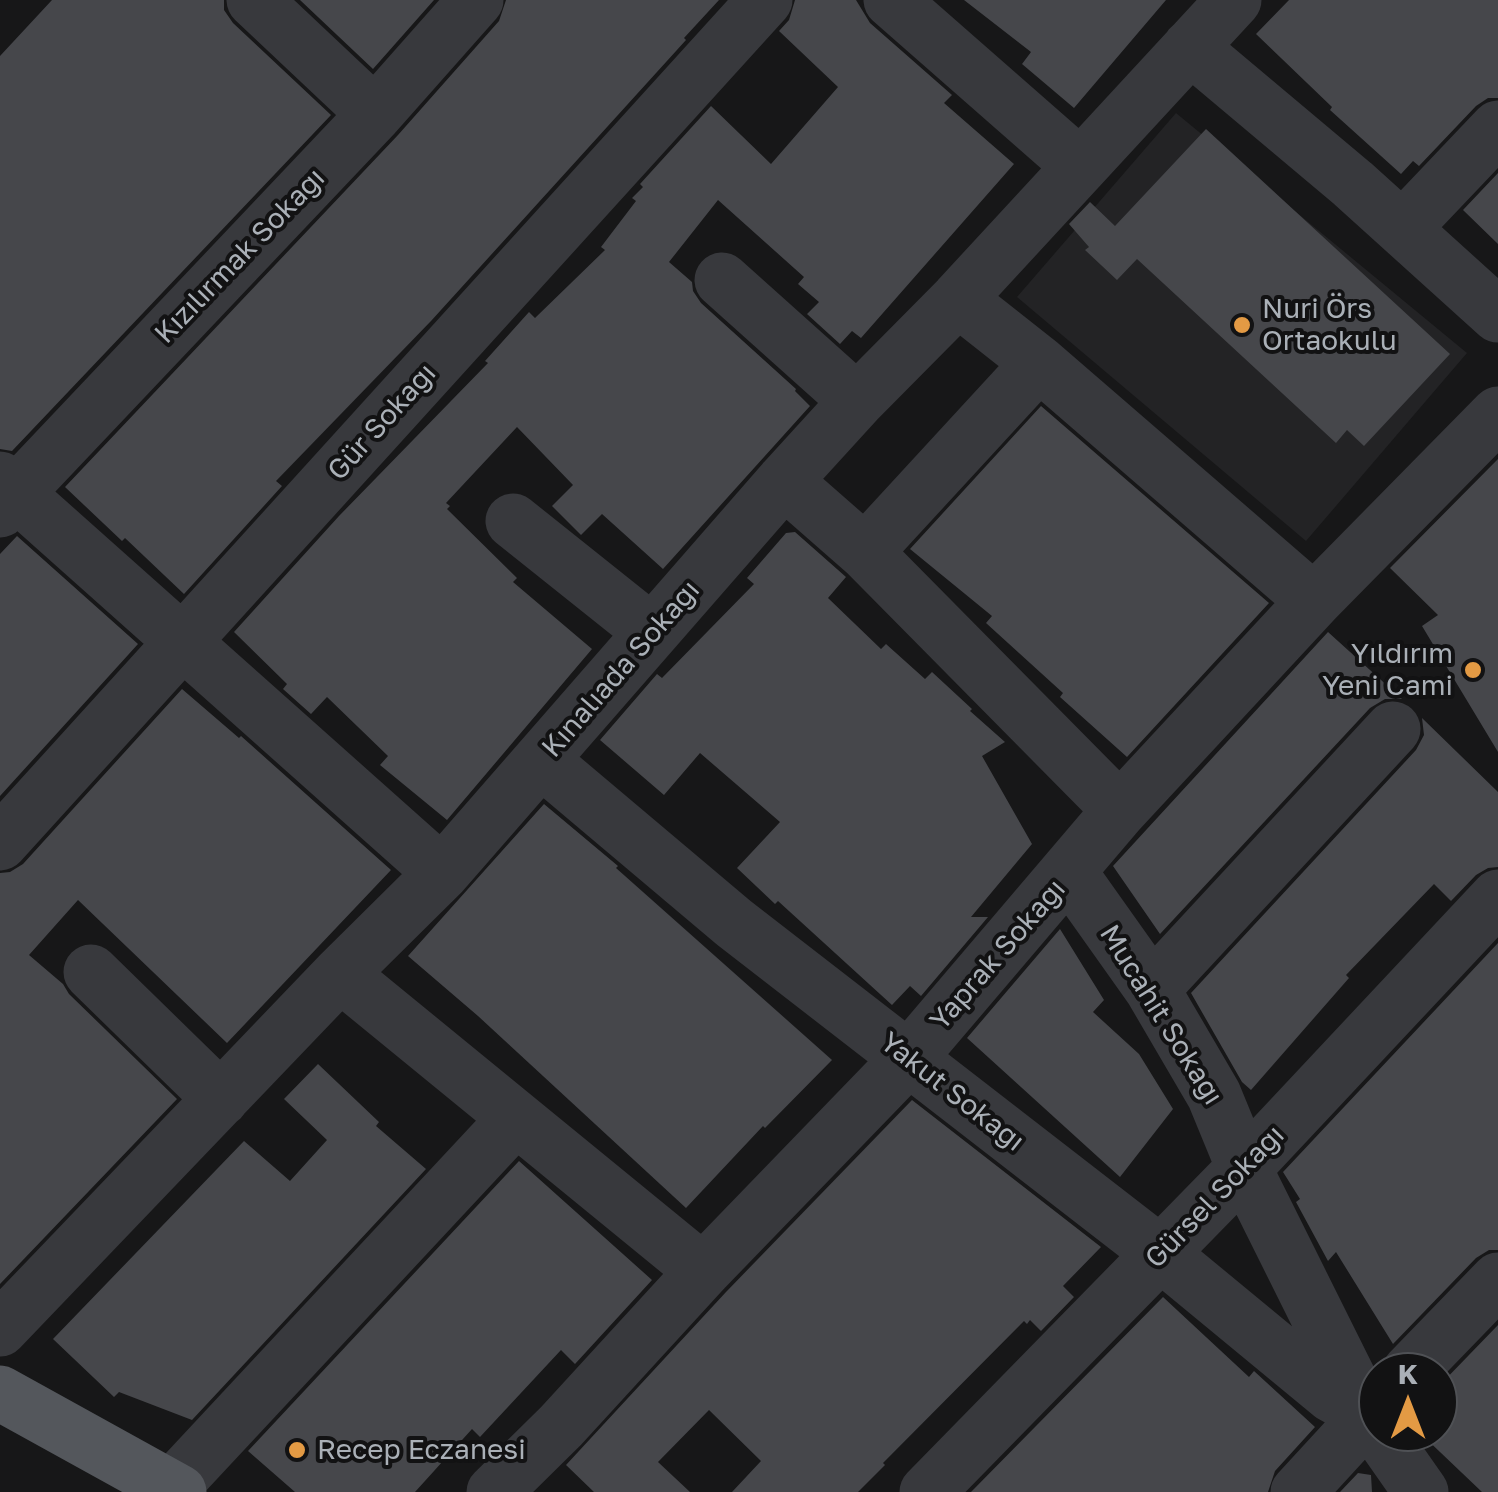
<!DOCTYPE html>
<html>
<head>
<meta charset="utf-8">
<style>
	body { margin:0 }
	#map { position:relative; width:1498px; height:1492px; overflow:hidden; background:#171718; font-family:"Golos Text",sans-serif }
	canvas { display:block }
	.north { position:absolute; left:1358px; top:1352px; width:100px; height:100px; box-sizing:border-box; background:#121213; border:2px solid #4f5155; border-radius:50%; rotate:0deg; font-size:28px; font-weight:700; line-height:40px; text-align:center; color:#aab0b7 }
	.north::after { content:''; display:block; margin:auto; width:35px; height:45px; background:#e39a44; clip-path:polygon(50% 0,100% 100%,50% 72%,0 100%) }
</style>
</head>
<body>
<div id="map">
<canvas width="1498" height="1492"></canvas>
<div class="north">K</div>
</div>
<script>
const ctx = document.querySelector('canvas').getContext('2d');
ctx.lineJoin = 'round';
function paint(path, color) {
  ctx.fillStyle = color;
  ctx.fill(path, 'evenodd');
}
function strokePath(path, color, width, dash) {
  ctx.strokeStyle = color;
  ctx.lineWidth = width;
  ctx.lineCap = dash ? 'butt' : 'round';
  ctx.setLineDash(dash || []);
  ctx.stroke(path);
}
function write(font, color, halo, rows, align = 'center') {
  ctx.font = font + ' "Golos Text",sans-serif';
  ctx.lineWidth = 8;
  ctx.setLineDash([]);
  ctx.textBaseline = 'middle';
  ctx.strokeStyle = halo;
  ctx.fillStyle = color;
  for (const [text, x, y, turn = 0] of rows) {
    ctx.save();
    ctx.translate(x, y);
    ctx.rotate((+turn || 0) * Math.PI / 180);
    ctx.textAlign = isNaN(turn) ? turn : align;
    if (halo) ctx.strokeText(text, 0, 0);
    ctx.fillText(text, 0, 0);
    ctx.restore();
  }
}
paint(new Path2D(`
	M1176,113L1467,353L1306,541L1017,297Z`), '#232325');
paint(new Path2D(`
	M52,0H224V10L233,23L331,115L12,451L0,449V56Z
	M300,0H434L373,69Z
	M506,0H719L684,38L686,40L431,321L276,481L282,486L184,594L125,538L122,541L65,487L398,135L499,21Z
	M795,0H856L870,23L952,95L944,103L1014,164L861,338L852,331L840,344L807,314L819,302L798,284L804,277L718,200L669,262L692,282L693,291L701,303L796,389L795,391L810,406L663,569L602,514L581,535L552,506L573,485L517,427L446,503L450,506L447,509L517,578L513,582L592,649L447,820L380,765L388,756L327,697L311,714L283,689L287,684L234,632L339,516L488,363L485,361L529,312L535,318L605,250L601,247L636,201L632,198L643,187L640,184L711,106L771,164L838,87L779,31L789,20Z
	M964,0H1166L1074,108L1022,64L1031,52Z
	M1289,0H1498V98H1488L1476,106L1419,166L1413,161L1401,174L1330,110L1332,107L1256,34Z
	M1206,129L1450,354L1364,446L1347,430L1336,443L1137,259L1117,280L1085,250L1089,247L1069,224L1090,202L1115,226Z
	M1498,173V244L1463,210Z
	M1041,406L1269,603L1127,757L1060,697L1063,693L986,623L992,616L910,549Z
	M1498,459V752L1422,626L1438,615L1390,568Z
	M795,532L846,577L828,598L881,649L886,644L925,679L932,672L972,709L970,711L1005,742L982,756L1032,844L971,917H988L921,996L910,986L892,1005L778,901L775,904L737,868L780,822L700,753L664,795L600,740L657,674L662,678L754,584L747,578L786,533Z
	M17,536L138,644L0,796V554Z
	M1328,632L1402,699H1385L1370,708L1160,934L1113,866Z
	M182,689L239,738L241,736L391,870L227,1043L78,900L29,955L63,984L69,994L177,1099L0,1284V873L10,872L23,864Z
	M1422,718L1498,792V867L1488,868L1476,875L1451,901L1434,884L1346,975L1349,978L1251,1090L1242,1082L1191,993L1416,750L1424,735Z
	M544,804L618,866L616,868L832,1060L765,1128L763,1126L686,1208L478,1016L408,956Z
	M1060,929L1104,1000L1093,1012L1139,1054L1173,1109L1120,1177L967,1038Z
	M1498,943V1250H1489L1476,1258L1393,1344L1336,1252L1328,1261L1296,1202L1300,1199L1283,1172Z
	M318,1064L379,1122L376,1126L426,1169L192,1420L119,1392L114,1397L53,1339L244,1141L290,1181L327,1140L284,1099Z
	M912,1100L1101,1247L1063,1286L1074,1297L1041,1331L1030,1320L1027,1324L1024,1321L883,1463L885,1465L858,1492H732L761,1461L709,1410L658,1462L690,1492H594L566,1465L726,1292Z
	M519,1161L652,1280L575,1364L561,1350L480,1437L472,1429L415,1492H295L248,1451Z
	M1163,1297L1249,1377L1254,1371L1315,1427L1275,1471L1268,1492H971Z
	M1498,1325V1492H1482L1419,1432H1448L1438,1417V1387Z
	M1358,1473L1371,1475L1372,1492H1340Z`), '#46474b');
strokePath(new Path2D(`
	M254,0L375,114
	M891,0L1079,165
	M1190,47L1353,184L1498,315
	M1403,228L1498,128
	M722,280L857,401
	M958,299L1039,363L1314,601
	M0,479L442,873
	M784,481L865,552L1120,810
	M0,510L375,114L476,0
	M513,521L652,632
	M865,552L1039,363
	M542,761L734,923L1160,1253L1332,1395L1368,1415
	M0,843L765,0
	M1069,872L1152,989L1214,1095L1244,1168L1363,1407
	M91,972L221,1099
	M340,974L703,1271
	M1152,989L1393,729
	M0,1329L340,974L442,873L784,481L857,401L958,299L1234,0
	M1409,1372L1498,1280
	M1379,1432L1421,1492
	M171,1488L516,1118
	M494,1492L561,1426L703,1271L908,1059L1120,810L1314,601L1498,414
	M927,1492L1244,1168L1498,897
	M1298,1492L1378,1405`), '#38393d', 55);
strokePath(new Path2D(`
	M0,1393L179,1492`), '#54575c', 55);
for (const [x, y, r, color] of [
	[1242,325,10,"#e39a44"],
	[1473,670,10,"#e39a44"],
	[297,1450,10,"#e39a44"]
]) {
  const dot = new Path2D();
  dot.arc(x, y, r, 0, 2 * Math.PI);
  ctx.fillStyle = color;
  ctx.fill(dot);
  strokePath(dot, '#121213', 4);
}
write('28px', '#aab0b7', '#121213', [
	["Kızılırmak Sokağı",240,256,-46],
	["Gür Sokağı",382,422,-48],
	["Kınalıada Sokağı",621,669,-49],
	["Yaprak Sokağı",998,955,-49],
	["Mucahit Sokağı",1161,1015,58],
	["Yakut Sokağı",952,1092,38],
	["Gürsel Sokağı",1215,1197,-46]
]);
write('28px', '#aab0b7', '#121213', [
	["Nuri Örs",1262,309],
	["Ortaokulu",1262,341],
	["Yıldırım",1453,654,"right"],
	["Yeni Cami",1453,686,"right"],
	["Recep Eczanesi",317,1450]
], 'left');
</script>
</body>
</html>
